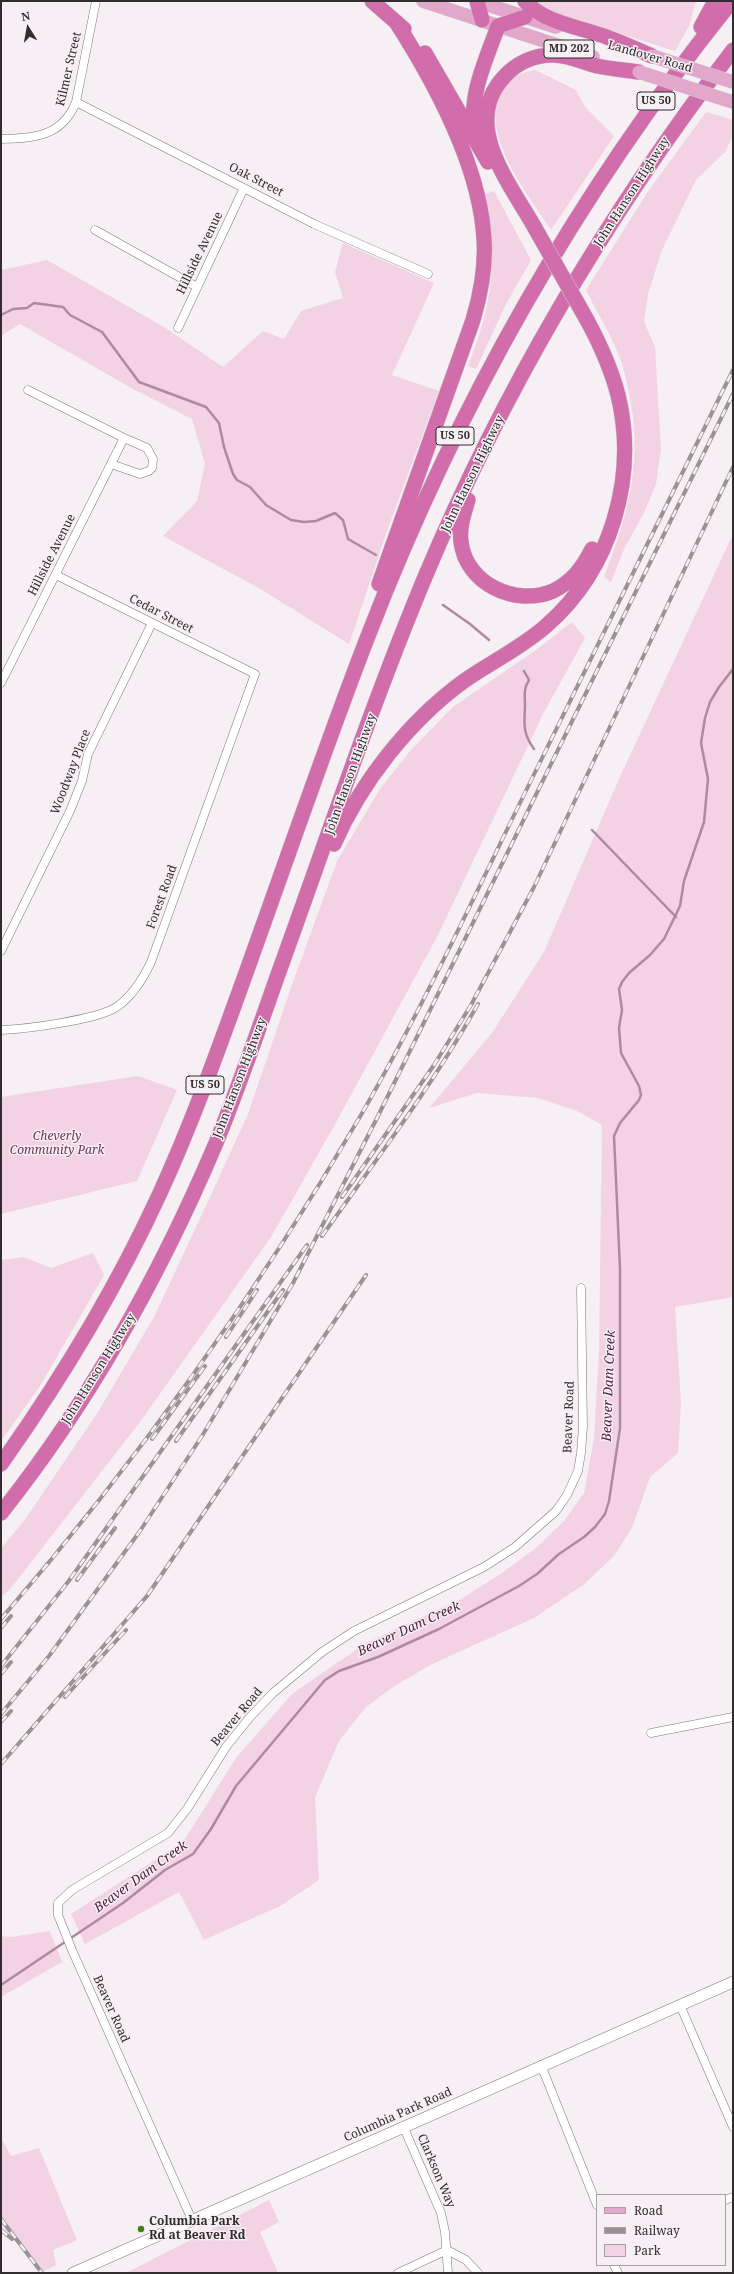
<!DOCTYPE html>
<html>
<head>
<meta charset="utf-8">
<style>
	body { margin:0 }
	#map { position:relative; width:734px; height:2274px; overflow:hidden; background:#f6eff3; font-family:"Noto Serif",serif }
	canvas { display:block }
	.frame { position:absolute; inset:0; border:2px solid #302d2f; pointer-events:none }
	.legend { position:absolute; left:596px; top:2194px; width:130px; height:72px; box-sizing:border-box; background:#f6eff3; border:1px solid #a7a1a5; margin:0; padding:5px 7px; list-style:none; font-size:12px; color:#302d2f }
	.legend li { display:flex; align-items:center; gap:8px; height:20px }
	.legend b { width:20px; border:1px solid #a7a1a5 }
	.north { position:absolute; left:8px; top:8px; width:40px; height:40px; -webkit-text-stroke:3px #f6eff3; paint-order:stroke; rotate:349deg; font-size:11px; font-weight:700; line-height:16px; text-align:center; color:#302d2f }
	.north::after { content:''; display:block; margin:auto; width:14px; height:18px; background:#302d2f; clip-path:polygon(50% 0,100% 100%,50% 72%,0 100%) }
</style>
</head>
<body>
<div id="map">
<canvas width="734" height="2274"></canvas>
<div class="frame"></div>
<ul class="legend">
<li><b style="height:5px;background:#e3a7cc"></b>Road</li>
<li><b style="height:5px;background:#999396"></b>Railway</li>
<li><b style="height:11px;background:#f2d2e3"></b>Park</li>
</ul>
<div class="north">N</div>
</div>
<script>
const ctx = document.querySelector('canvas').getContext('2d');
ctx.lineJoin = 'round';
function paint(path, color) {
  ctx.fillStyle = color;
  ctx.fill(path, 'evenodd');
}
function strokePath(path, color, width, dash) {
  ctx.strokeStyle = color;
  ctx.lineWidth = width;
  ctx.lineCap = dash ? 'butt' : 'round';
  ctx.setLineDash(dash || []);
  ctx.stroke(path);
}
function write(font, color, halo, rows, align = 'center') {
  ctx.font = font + ' "Noto Serif",serif';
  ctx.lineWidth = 3;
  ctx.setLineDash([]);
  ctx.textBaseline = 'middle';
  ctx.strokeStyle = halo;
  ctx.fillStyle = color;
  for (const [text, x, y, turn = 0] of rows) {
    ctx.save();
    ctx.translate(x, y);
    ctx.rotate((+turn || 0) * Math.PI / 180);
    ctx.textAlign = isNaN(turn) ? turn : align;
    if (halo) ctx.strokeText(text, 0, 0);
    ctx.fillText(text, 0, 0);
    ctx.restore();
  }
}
paint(new Path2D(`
	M535,1H696L689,26L675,51L551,12Z
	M535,70L576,90L585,107L614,136L551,230C528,193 484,142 498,96C504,79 519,73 535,70Z
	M706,112L733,120V136L725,152L696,180L662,250L648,294L644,322L655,347L661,449L656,484L645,511L624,549L611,582L604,577C629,512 644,458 628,388C626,379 624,369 621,361C613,337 597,313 586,290L647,193Z
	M494,191L531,260L505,306L476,369L468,366C493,302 498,262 484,194Z
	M343,243L434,283L392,375L439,391L388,528L349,644L262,590L163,536L197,501L205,464L192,419L133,389L20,324L1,336V270L47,260L164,327L223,367L263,331L284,339L301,311L343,298L335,272Z
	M733,534V1297L675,1307L681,1403L678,1453L650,1477L632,1528L614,1556L583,1585L534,1618L430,1665L393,1687L366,1707L339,1741L315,1797L319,1880L280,1906L204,1940L179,1892L85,1944L71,1914L183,1842L236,1758L292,1694L366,1643L463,1598L502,1573L537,1547L564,1521L584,1493L594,1439L599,1350L602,1125L577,1111L538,1098L477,1093L429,1108L492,1033L544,952L619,779Z
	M572,622L585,638L543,714L438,935L333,1128L271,1237L140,1422L15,1583L1,1598V1548L24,1521L98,1412L154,1317L210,1197L248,1114L293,982L337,861L380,789L410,751L453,707L536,650Z
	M138,1076L177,1090L137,1181L1,1214V1097Z
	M93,1253L104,1275L40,1386L1,1441V1260L23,1257L51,1268Z
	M50,1931L62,1962L1,1997V1936L11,1937Z
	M1,2138L11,2156L39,2148L77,2240L53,2250L56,2265L41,2273L1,2224Z
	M269,2200L279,2222L260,2232L278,2273H126Z`), '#f2d2e3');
strokePath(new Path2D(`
	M1,315L13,309L27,308L34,303L63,307L70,315L102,332L139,382L206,407L219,423L224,447L233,474L237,480L250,487L266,505L291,520L304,522L316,521L335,513L343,520L348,539L376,555
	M443,605L470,624L489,640
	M524,671L529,680C523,689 525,697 525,707C524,725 523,734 534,749
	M592,830L676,917
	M1,1985L123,1903L165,1870L193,1854L211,1829L236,1786L325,1680L339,1671L378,1657L439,1629L519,1586L537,1574L559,1554L584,1537L595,1527L605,1514L609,1501L620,1428V1269L614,1136L620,1123L639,1100L641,1095L639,1086L621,1053L619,1028L622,1010L619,989L622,982L629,973L650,955L664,939L680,906L684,881L704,822L708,779L701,743L705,718L710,702L719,687L733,669`), '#af8a9e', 2.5);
const street = new Path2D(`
	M76,102L314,224L428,274
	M1,139C34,138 62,137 76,102L96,1
	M95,230L197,287
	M178,328L244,188
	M28,390L124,438L147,448L153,459L152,468L149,471L140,474L111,464
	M1,683L124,438
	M1,951L70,811L82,781L88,754L152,623
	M1,1030C27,1029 94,1020 115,1008C132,997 143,979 151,962L255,674L56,575
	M651,1733L733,1717
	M680,2005L733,2127
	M541,2065L597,2205
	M403,2126L441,2213L445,2232L448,2273
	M725,2200L733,2197
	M192,2220L72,1950L58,1915V1903L72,1890L168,1833L187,1809L226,1747L250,1717L273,1693L322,1652L354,1631L484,1567L515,1547L556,1511L567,1495L578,1471L581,1453L583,1427L581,1288
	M614,2265L618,2273
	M398,2273L447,2250L466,2260L478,2273`);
const secondary = new Path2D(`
	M73,2273L733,1982`);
const primary = new Path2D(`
	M423,1L593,57
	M476,1L556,27`);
const highway = new Path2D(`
	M372,1L404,29
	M477,1L482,20
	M525,1C545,24 582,27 609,38C624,43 638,50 652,56
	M701,27L715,1
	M425,53L488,162
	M475,133C468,96 486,60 498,26L525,17
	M535,228C511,185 460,124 504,77C516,63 534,55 553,55C568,55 582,62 597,66C611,69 625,70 639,72
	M468,500C464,514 459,527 461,542C466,584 516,607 553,591C572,582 583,567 592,549
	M379,584L473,320C481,293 486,267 484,239C480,166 435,83 396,22
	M334,844C361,782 409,721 464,681C491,662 523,647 547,625C611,569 638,477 618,395C611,368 600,344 587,320
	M1,1464C62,1378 116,1289 160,1193C193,1121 220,1045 247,970C287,859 325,747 368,636C456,408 578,192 732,1
	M1,1513C90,1401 160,1275 216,1143C238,1089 257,1034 276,980C325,845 370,709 425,577C504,388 609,212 733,50`);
strokePath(street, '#7c7679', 9);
strokePath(secondary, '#7c7679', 12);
strokePath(primary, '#cdcdcd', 14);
strokePath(highway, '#cdcdcd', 16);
strokePath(street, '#fff', 8);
strokePath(secondary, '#fff', 11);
strokePath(primary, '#e3a7cc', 13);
strokePath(highway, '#d16daa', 15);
const rail = new Path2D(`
	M342,1197L434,1065L471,1005L534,887L733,467
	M322,1236C376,1160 433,1085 478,1004
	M226,1337L257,1290
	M152,1439L205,1366
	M176,1441L283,1290
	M77,1580L115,1528
	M1,1619C136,1463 257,1293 361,1115C418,1016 467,912 517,809C589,663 661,516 733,370
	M1,1628L11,1616
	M1,1666L68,1582L307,1245
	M1,1674L11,1662
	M65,1697L126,1630
	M1,1714L49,1656L140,1531L202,1436L293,1283L377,1118L733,394
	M1,1722L11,1711
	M1,1764L147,1596L366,1275
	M1,2219L42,2273
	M1,2230L12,2239`);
strokePath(rail, '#999396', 4);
strokePath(rail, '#f6eff3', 2.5, [8]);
const primaryBridge = new Path2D(`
	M652,56L733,82
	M639,72L733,102`);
const highwayBridge = new Path2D(`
	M535,228L587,320`);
strokePath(primaryBridge, '#cdcdcd', 14, []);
strokePath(highwayBridge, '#cdcdcd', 16, []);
strokePath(primaryBridge, '#e3a7cc', 13);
strokePath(highwayBridge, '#d16daa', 15);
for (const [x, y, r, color] of [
	[141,2229,4,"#477e14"]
]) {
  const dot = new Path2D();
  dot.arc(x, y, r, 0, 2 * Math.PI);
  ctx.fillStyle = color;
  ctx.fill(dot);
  strokePath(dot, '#f6eff3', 1.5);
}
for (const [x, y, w] of [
	[569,49,50],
	[656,101,38],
	[455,436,38],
	[205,1085,38]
]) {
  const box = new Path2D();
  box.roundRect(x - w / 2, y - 9, w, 18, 3);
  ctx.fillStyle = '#f6eff3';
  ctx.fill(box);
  strokePath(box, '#302d2f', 1);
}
write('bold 11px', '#302d2f', null, [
	["MD 202",569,49],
	["US 50",656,101],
	["US 50",455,436],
	["US 50",205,1085]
]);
write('12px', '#302d2f', '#f6eff3', [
	["Landover Road",650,57,16],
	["Kilmer Street",69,69,-77],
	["Oak Street",256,180,27],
	["John Hanson Highway",632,192,-57],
	["Hillside Avenue",200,253,-64],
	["John Hanson Highway",473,474,-64],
	["Hillside Avenue",52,555,-63],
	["Cedar Street",161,614,27],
	["Woodway Place",71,772,-69],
	["John Hanson Highway",351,774,-70],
	["Forest Road",162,897,-70],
	["John Hanson Highway",240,1078,-69],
	["John Hanson Highway",99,1369,-58],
	["Beaver Road",569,1417,-88],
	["Beaver Road",237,1717,-50],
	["Beaver Road",111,2009,66],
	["Columbia Park Road",398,2115,-24],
	["Clarkson Way",436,2171,67]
]);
write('italic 12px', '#693755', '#f6eff3', [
	["Cheverly",57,1137],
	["Community Park",57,1151]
]);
write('bold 12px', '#302d2f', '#f6eff3', [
	["Columbia Park",149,2222],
	["Rd at Beaver Rd",149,2236]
], 'left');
write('italic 13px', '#4d1d3b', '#f6eff3', [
	["Beaver Dam Creek",609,1386,-88],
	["Beaver Dam Creek",409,1629,-25],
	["Beaver Dam Creek",141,1877,-36]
]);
</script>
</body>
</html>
